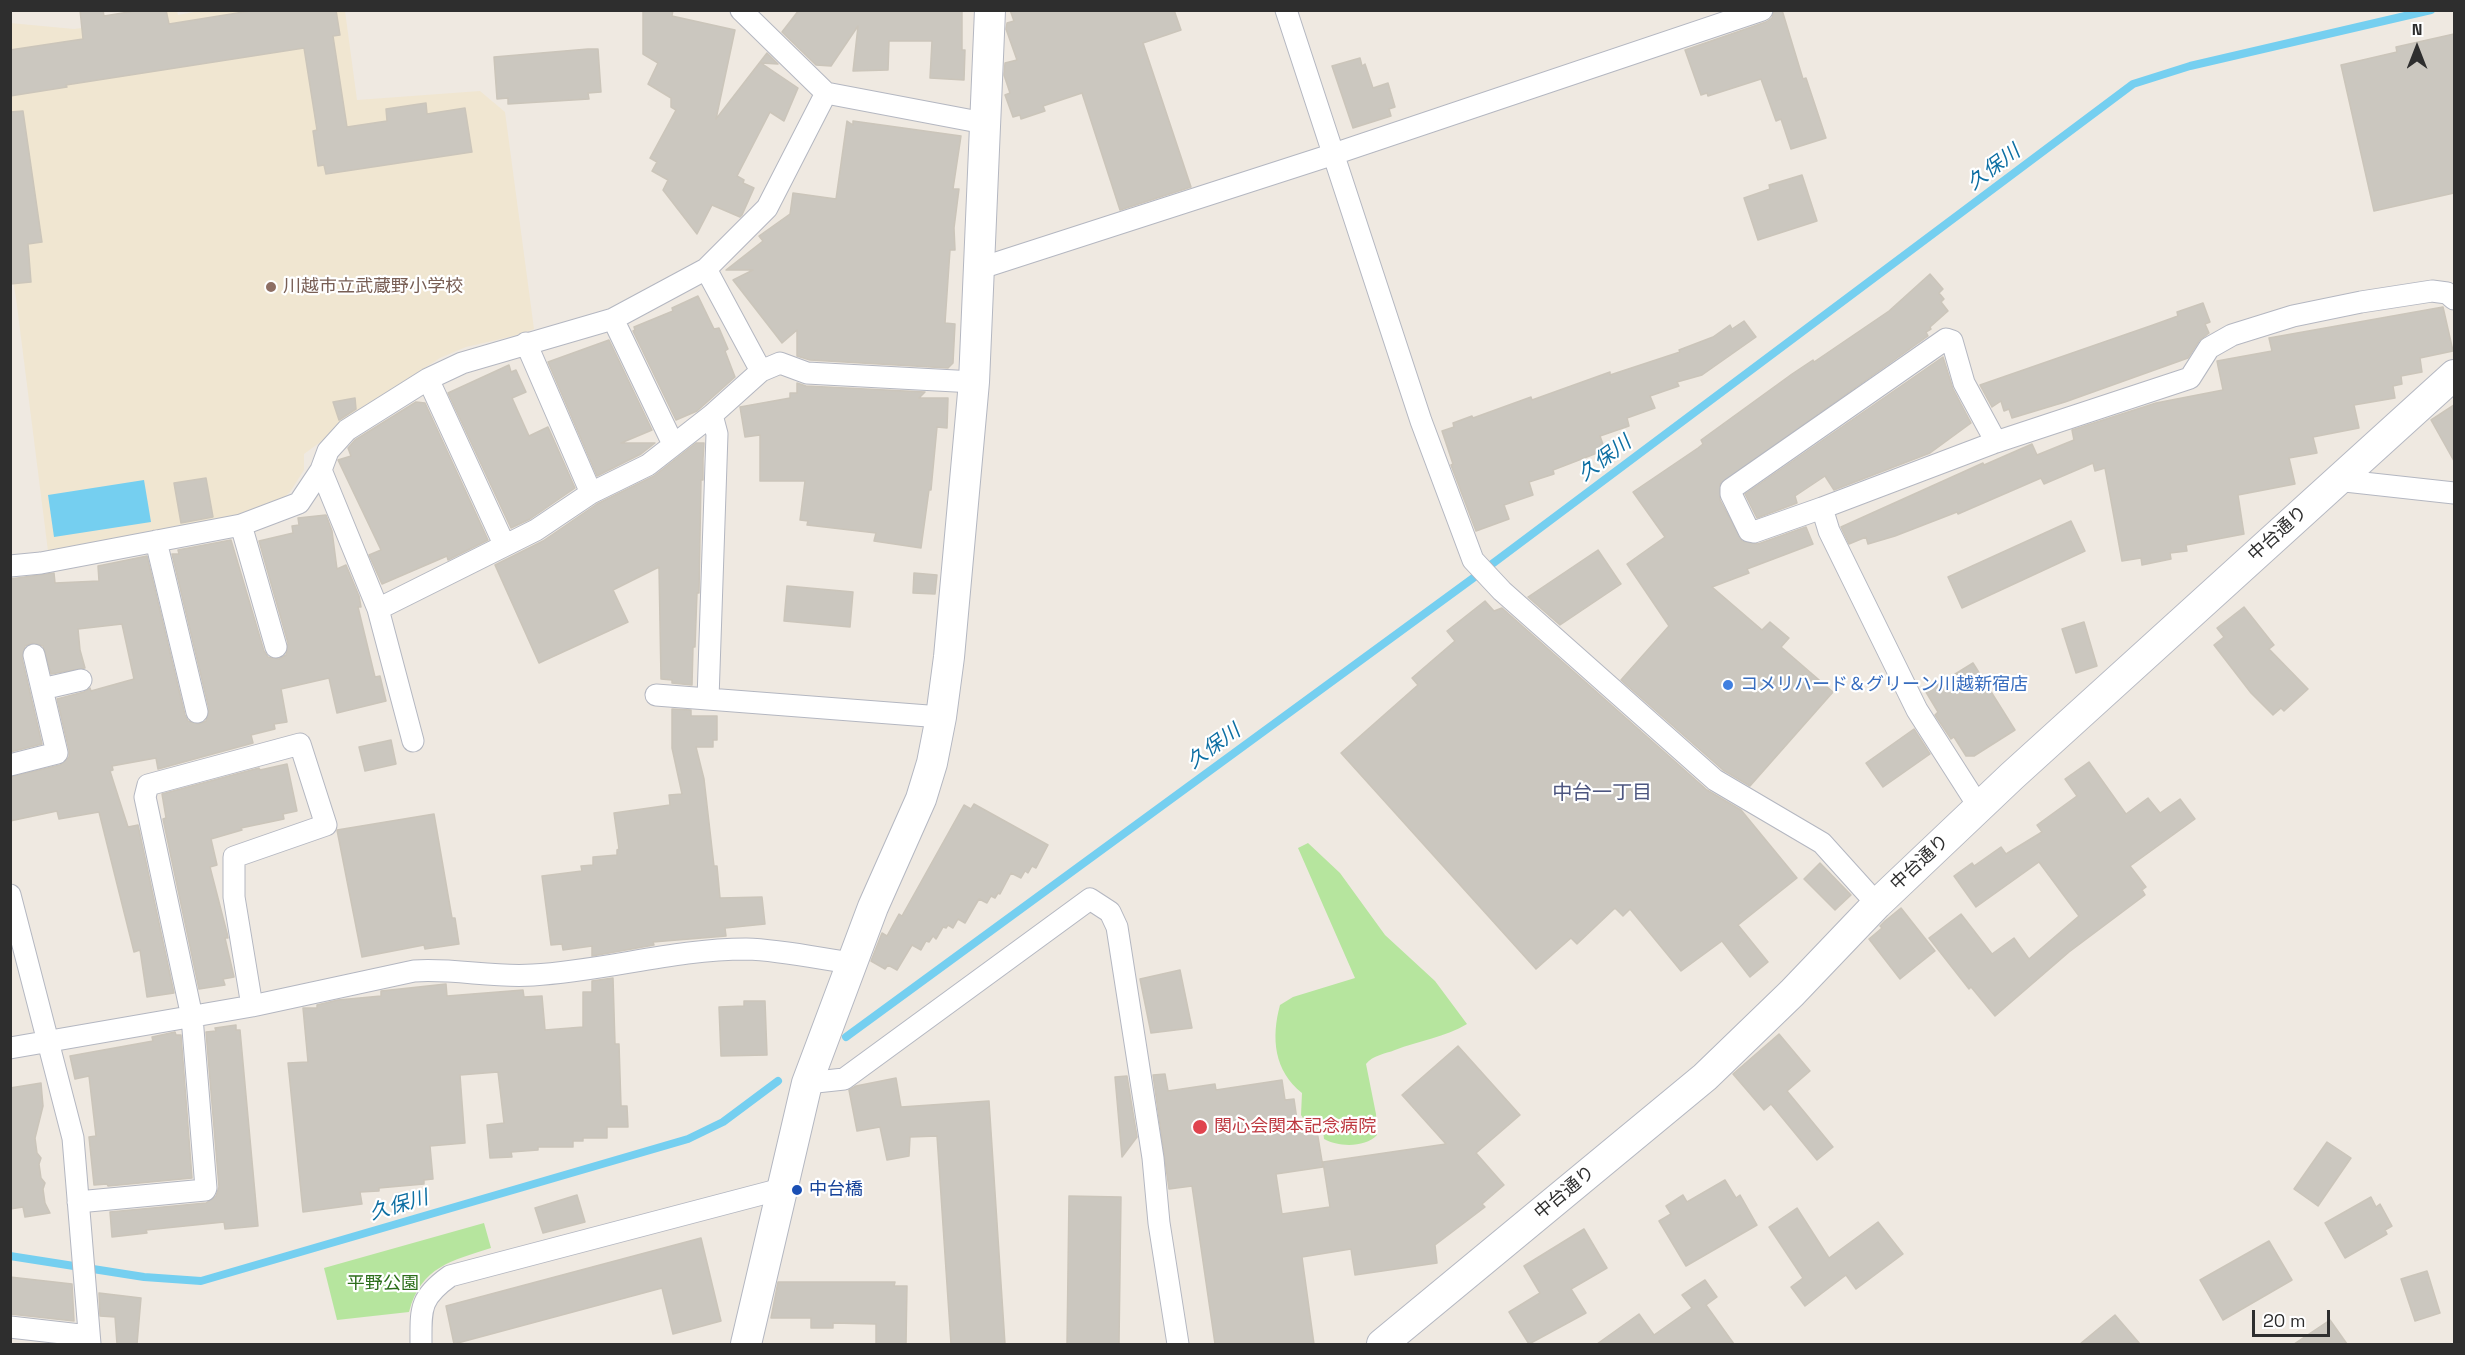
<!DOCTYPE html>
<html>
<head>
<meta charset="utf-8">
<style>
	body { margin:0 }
	#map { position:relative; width:2465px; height:1355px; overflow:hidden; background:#efe9e1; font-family:"Space Grotesk",sans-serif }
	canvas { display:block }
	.frame { position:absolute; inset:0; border:12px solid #2e2e2e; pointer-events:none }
	.north { position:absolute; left:2387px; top:18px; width:60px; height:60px; -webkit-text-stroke:4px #fff; paint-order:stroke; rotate:0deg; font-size:16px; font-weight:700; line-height:24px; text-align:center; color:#2e2e2e }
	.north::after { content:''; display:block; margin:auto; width:21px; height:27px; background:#2e2e2e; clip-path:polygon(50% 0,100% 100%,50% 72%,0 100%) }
	.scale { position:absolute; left:2252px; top:1310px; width:78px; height:27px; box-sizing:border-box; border:3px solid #2e2e2e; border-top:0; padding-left:8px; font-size:18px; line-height:21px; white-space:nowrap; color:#2e2e2e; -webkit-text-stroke:4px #fff; paint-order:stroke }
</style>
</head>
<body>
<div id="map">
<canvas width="2465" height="1355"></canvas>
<div class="frame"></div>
<div class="north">N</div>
<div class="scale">20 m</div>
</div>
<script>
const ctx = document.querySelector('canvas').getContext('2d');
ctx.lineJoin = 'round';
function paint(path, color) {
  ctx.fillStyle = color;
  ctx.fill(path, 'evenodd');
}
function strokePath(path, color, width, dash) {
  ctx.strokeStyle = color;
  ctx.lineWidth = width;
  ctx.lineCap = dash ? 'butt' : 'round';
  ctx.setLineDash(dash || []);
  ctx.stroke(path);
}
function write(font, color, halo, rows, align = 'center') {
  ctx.font = font + ' "Space Grotesk","Noto Sans JP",sans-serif';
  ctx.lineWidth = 4.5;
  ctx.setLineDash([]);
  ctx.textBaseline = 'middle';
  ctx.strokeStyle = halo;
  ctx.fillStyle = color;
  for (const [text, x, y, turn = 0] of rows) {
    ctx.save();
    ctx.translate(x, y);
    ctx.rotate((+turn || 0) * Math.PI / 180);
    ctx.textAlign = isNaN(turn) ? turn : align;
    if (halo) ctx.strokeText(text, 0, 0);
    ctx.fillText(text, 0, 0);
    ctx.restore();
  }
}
paint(new Path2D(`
	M125,10L177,11L178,15L205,10L345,11L357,100L480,91L505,112L534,329L518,335L466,347L440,358L400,384L304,454V470L290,492L276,505L184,528L48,551L16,298L11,269L10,23L74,29L121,23Z`), '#f0e6d1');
paint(new Path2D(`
	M1308,843L1340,873L1385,935L1435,981L1467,1024C1446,1037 1418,1041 1395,1050C1385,1054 1373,1055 1366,1064L1376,1114L1377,1135C1365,1148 1338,1147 1324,1139L1322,1121H1305L1301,1115L1302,1093C1274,1071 1271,1038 1280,1005L1293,997L1355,978L1298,848Z
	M484,1223L491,1248C452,1261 421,1266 409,1312L337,1320L324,1268Z`), '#b6e59e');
paint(new Path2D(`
	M144,480L151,522L54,537L48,495Z`), '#75cff0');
strokePath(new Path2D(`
	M846,1037L1476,576L2133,84L2190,66L2431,10
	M10,1256L144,1277L201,1281L688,1139L723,1122L778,1081`), '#75cff0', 8);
const building = new Path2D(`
	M80,10H103L104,16L141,10H166L169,24L256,10H336L340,35L333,36L347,127L387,121L386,109L426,103L427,114L465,108L472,152L326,174L324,165L318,166L313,131L317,130L304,48L66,85L67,87L10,96V50L83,39Z
	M643,10H673L672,16L735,30L716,119L767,53L778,64L761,63L798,88L784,121L770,112L737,176L744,180L743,183L754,188L742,215L740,217L712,205L697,234L663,190L668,180L652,171L657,162L650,158L676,110L671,107V98L648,84L658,63L643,54Z
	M799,10H962V50H965L964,80L930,78L932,41H889L888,70L853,71L858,26L831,66L816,65L782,32Z
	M1010,10H1174L1181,30L1143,43L1191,187L1120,210L1082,93L1043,106L1045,111L1021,119L1020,115L1013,117L1005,95L1010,93L1004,75L1005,63L1017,60L1006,29L1007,23L1014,21Z
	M1774,10H1782L1803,79L1806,78L1826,138L1791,149L1781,119L1776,121L1761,79L1708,96L1707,93L1701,95L1685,50L1766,22L1772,18Z
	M2454,34V193L2374,211L2341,65L2397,52L2396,47Z
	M588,49H598L601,92L588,93L589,99L508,104V98L497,99L494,57Z
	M1360,58L1362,66L1365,64L1373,88L1388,83L1395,107L1389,109L1391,116L1353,128L1332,66Z
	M23,111L42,242L28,244L31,282L10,284V112Z
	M847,121L853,125V121L961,136L953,189H959L954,228L955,250H950L945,323L955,324L953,363L948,368L810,360L797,356V330L782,343L733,280L753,270H726L763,241L759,236L790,214L793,193L836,199Z
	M1802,175L1817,221L1758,240L1744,198L1770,189L1769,185Z
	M1930,274L1943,289L1939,293L1944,299L1941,302L1948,311L1930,327L1931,329L1926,332L1928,336L1720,484V500L1742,541L1758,544L1806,527L1813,544L1747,569L1749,573L1712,587L1762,630L1770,622L1789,638L1781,647L1833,692L1750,786L1723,770L1621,680L1669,626L1627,564L1665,537L1633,492L1698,448L1703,444L1701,440L1792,374L1813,360L1814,362L1889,311Z
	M698,296L714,329L719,328L728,349L725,351L735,377L697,411L676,420L633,331L635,330L634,327L673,311L672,308Z
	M2203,303L2210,322L2205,324L2209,333L2199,341L2188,358L2065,402L2012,418L2009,409L2004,411L2001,401L1992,407L1980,385L2153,325L2178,316L2177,312Z
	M2443,307L2453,351L2420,358L2422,372L2401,376L2402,384L2393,386L2395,398L2354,405L2359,428L2313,437L2317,453L2289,458L2295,484L2238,495L2244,534L2186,545L2187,551L2170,553L2171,559L2142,565L2141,558L2122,561L2105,468L2095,471L2093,463L2044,484L2041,478L1958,514L1957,512L1895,536L1868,544L1866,537L1849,544L1841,527L1983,463L1984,465L2032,444L2037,455L2074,440L2072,430L2156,403L2223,390L2217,361L2272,351L2269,338Z
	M1744,321L1756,337L1702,375L1677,382L1679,386L1650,396L1655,408L1627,418L1629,426L1600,436L1605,450L1553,470L1554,474L1529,482L1533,495L1504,505L1509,519L1476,531L1451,465L1453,464L1442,431L1454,427L1453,423L1472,416L1473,418L1531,397L1532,400L1610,372V375L1680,352L1679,350L1713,337L1730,325L1732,329Z
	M609,340L652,430L621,443H655L641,454L597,476L548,362Z
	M1943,357L1953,389L1971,423L1930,453L1834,490L1825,476L1795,496L1797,503L1757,518L1745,494Z
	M509,365L511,372L516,370L526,392L512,398L529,436L548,427L575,488L530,519L511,528L448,393Z
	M797,383L806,386L925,392L919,398H948L947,428L937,427L931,490H929L921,548L874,541L876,533L807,525L808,521L800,520L805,481H760V435L745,437L740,407L790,398V393H797Z
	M355,398L356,409L339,420L333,402Z
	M416,402L425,403L488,540L448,560L447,556L382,584L369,555L381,550L338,460L351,456L348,448L355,440Z
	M2454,405V461L2431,420Z
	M696,443H704L703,459V480H701L699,593H697L695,647H693L692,685L672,683V680L661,679L659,567L613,590L628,622L539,663L495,565L543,541L597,504L654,476Z
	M206,478L213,517L181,523L174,483Z
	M326,515L332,531L337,569L346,565L359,596L361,607H358L375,677L380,676L386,701L337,713L329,678L281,689L287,722L274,724L275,729L251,735L253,743L158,769L156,758L112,766L113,770L110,771L128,827L138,825L174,993L147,997L140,950L134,952L99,812L59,819L57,811L10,821V777L60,765L69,757V750L57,699L84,692L90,688L91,691L134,679L122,624L78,629L80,650L85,668L51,674L43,646L32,643L25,646L22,658L42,744L10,752V579L54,573L55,583L99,581L98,566L147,556L185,715L188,721L199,724L206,721L209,709L172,554H179L178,550L231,540L264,651L268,657L279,659L286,655L288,643L259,541L293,533L292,526L299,525L298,518Z
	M2071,521L2085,551L1962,608L1948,577Z
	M1598,550L1621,584L1560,625L1528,597Z
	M914,573L937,575L935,594L913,593Z
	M787,586L853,592L850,627L784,621Z
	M1485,601L1494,611L1502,608L1707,790L1741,810L1797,878L1738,925L1768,962L1750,977L1722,941L1681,971L1630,909L1623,916L1615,908L1577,944L1571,938L1536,969L1341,753L1418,685L1412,678L1455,641L1447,631Z
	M2244,607L2274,645L2269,649L2308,689L2284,711L2281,708L2273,715L2251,693L2214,645L2224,637L2217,628Z
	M2084,622L2097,666L2076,673L2062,629Z
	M1973,663L2015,730L1974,756H1966L1954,737L1951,739L1935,715L1938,712L1926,692Z
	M672,709L691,710V716H717V740H713V747H696L704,779L714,866H717L720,898L762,897L765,924L725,928L726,936L653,942L654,945L592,956V946L563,950L562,944L551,945L542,876L582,871L581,866L593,865V857L617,855V850L619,849L614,813L670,805L669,795L682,794L672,748Z
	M1914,729L1930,754L1883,787L1866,763Z
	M391,740L396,764L365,771L359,747Z
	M2089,762L2126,814L2148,798L2160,813L2180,799L2195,819L2130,866L2146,887L2142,890L2145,895L2069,952L1995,1016L1971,987L1969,989L1929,938L1961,914L1992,954L2014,938L2029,959L2079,916L2039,862L1976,907L1954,876L1972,863L1974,866L2001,847L2006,854L2042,832L2037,825L2077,796L2065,779Z
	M287,764L297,811L283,814L284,819L241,828L242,830L211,839L217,865L210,867L227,933L228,938H225L234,977L223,979L225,985L199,989L163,819L166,818L162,794L259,768L260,770Z
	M974,804L1048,845L1036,868L1032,866L1028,873L1025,871L1021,878L1011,873L1000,894L998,893L995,898L991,896L987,903L979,899L965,923L958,919L953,928L948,925L946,928L943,927L936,939L933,936L929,942L926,941L921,950L912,945L897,970L888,965L885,969L871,961L882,933L887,936L899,914L902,916L964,805L971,809Z
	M434,814L452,918H455L459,944L425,949L424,945L362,957L337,830Z
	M1820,863L1851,895L1835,910L1804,879Z
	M1901,908L1935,951L1900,979L1869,939L1882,928L1880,926L1885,921Z
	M1180,970L1192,1028L1151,1033L1140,979Z
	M613,978L615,1044H619L621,1106H627L628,1127H607V1138H583V1141H573V1147H538V1150L511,1152L512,1157L490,1158L487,1125L504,1123L498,1072L460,1075L465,1143L430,1146L433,1179L424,1180V1184L379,1188V1191L360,1192L362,1204L303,1212L288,1063L308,1062L303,1008H317V1005L338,1000L381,996V991L446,984L447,996L523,990L524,997L542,996L545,1030L583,1027V992H592V981Z
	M744,1001H765L767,1055L721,1056L719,1007L744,1006Z
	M236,1025V1030H240L258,1226L225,1229L224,1222L146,1230L147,1233L112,1237L110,1212L206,1203L216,1196L219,1187L206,1032L216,1031L215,1028Z
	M175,1032L176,1035H181L192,1178L108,1186L107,1184L94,1185L89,1137L96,1136L89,1076L75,1079L70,1056L153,1041L152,1037Z
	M1779,1034L1810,1071L1787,1091L1833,1147L1817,1160L1771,1104L1764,1110L1733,1074Z
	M1458,1046L1520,1115L1476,1153L1504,1185L1482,1204L1485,1207L1435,1245L1437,1263L1355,1275L1351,1249L1302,1257L1314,1344H1215L1192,1186L1169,1189L1153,1075L1165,1074L1168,1091L1215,1084L1216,1090L1282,1080L1285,1100L1294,1099L1298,1127L1316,1125L1323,1167L1276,1174L1282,1214L1330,1207L1323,1162L1446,1144L1402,1095Z
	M1127,1076L1137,1137L1122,1157L1115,1077Z
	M896,1078L901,1107L989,1101L1005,1344H951L937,1136L910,1137L909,1156L887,1160L880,1127L857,1131L849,1090L856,1086Z
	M41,1083L43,1106L35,1138L37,1153L41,1158L39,1164L41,1178L45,1183L43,1189L45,1203L50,1213L25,1217L23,1207L10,1209V1088Z
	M2327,1142L2351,1158L2318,1206L2294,1189Z
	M1725,1180L1736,1198L1740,1195L1757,1225L1686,1266L1659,1221L1671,1214L1666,1206L1683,1195L1687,1202Z
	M577,1195L585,1222L543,1233L535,1208Z
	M1069,1196L1121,1197L1119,1344H1067Z
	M2371,1197L2376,1207L2380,1204L2392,1226L2385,1230L2387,1234L2345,1258L2325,1223Z
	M1797,1208L1829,1258L1878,1222L1903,1254L1856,1289L1846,1275L1805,1306L1791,1287L1803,1278L1769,1227Z
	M1584,1229L1607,1268L1571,1289L1586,1313L1529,1344L1509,1312L1540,1293L1524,1266Z
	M701,1238L721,1321L673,1334L662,1288L454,1344L446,1306Z
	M2269,1241L2292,1280L2223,1320L2200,1280Z
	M2427,1271L2440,1313L2415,1321L2401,1279Z
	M10,1277L72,1284L74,1321L10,1314Z
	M1705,1280L1717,1297L1706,1305L1734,1344H1597L1639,1314L1654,1335L1692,1308L1682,1295Z
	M778,1282H895L894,1286H907L906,1344H876V1324L833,1323V1328H811V1318H771Z
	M99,1293L141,1298L137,1344H117L115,1317L100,1316Z
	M2115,1315L2140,1344H2080Z
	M2330,1320L2347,1344H2294Z`);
paint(building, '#cbc7bf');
strokePath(building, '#cbc5ba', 1.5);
const street = new Path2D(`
	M741,10L826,93L984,123
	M1286,10L1421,421L1473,560L1502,591L1715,780L1822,843L1877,904
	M706,269L761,371
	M978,269L1334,154L1762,10
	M613,319L673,444
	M526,343L591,493
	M428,379L504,544
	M321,470L378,609
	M2336,480L2454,493
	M1822,508L1754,532L1749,531L1731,494V489L1946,339L1952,341L1964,383L1996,442
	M241,525L276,647
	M156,541L197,712
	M10,566L41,563L241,525L299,503L321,470L328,451L347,430L428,379L462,363L613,319L706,269L767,208L826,93
	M42,689L81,680
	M656,695L941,717
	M708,699L717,434L712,415
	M413,741L378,609L536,530L591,493L648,465L712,415L761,371L780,363L807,373L974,382
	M10,765L57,753L34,655
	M1979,807L1917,710L1829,531L1822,508L1996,442L2190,378L2209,348L2232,335L2293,316L2361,302L2432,291L2447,293L2454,299
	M10,895L73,1138L90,1344
	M10,1048L252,1006L414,971C454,968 493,978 533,975C605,971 674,949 746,949C781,950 817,958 851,963
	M807,1083L844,1079L1090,899L1110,912L1117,927L1153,1158L1159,1223L1178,1344
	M78,1202L205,1190L206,1188L192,1017L145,797L148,785L300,744L326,825L234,857V897L252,1006
	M10,1327L89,1336
	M421,1344C421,1309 419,1298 450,1276L781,1189`);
const secondary = new Path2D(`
	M746,1344L807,1083L873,907L921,799L932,763L941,717L949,657L974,382L990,10
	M1382,1344L1705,1077L1792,993L1877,904L2012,776L2454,375`);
strokePath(street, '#b4b7c1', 23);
strokePath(secondary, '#b4b7c1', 32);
strokePath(street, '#fff', 21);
strokePath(secondary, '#fff', 30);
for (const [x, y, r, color] of [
	[271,287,6,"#8d6e63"],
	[1728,685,6,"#3f7fe0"],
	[1200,1127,8,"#e0444e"],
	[797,1190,6,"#1a4fb4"]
]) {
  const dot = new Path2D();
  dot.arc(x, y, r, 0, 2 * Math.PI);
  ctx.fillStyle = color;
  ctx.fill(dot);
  strokePath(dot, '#fff', 2);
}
write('18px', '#785e54', '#fff', [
	["川越市立武蔵野小学校",283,287]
], 'left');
write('18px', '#2e2e2e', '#fff', [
	["中台通り",2278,534,-42],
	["中台通り",1920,863,-43],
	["中台通り",1565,1193,-40]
]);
write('18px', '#366cbe', '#fff', [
	["コメリハード＆グリーン川越新宿店",1740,685]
], 'left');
write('18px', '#be3a42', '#fff', [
	["関心会関本記念病院",1214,1127]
], 'left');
write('18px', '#164399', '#fff', [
	["中台橋",809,1190]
], 'left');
write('18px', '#2c6e1b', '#fff', [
	["平野公園",383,1284]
]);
write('italic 20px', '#0d6fa3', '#fff', [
	["久保川",1994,168,-37],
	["久保川",1605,459,-37],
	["久保川",1214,747,-36],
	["久保川",399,1206,-16]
]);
write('20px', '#4d5680', '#fff', [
	["中台一丁目",1602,794]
]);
</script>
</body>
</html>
